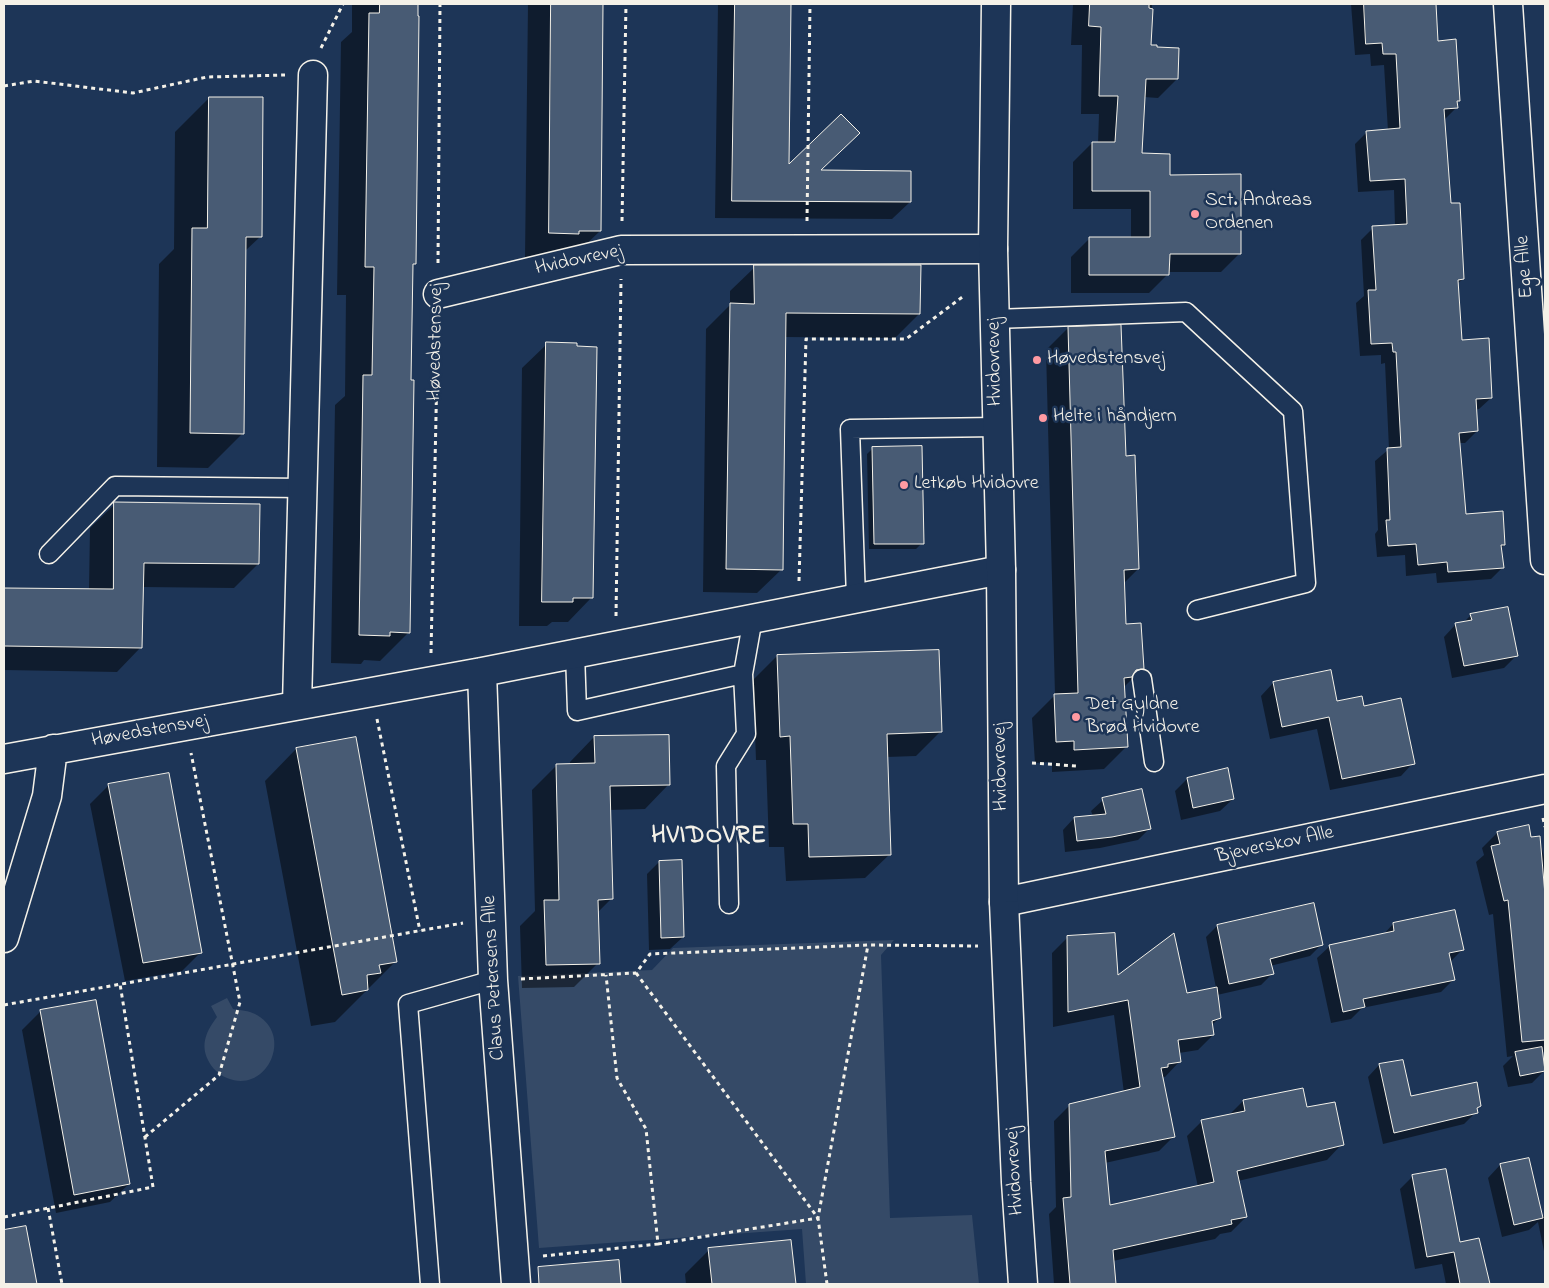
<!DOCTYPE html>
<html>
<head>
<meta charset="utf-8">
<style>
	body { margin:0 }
	#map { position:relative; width:1549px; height:1288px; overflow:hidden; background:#1d3557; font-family:"Indie Flower",sans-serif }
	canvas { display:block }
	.frame { position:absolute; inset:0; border:5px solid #f4f1e8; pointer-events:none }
</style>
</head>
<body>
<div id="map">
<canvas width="1549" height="1288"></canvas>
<div class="frame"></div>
</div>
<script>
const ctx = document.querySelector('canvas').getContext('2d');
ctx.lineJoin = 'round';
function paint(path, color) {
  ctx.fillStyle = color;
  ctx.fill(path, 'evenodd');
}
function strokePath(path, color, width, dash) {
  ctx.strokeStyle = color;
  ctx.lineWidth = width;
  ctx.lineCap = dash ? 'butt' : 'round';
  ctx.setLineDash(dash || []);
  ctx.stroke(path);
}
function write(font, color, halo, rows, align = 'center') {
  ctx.font = font + ' "Indie Flower",sans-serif';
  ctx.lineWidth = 5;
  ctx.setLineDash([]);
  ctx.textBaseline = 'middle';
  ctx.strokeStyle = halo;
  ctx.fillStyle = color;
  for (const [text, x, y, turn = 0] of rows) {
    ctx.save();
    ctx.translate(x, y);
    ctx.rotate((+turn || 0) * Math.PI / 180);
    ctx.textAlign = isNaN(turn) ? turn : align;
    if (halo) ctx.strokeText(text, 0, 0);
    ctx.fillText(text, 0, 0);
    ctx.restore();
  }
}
paint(new Path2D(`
	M894,940L881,955L890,1218L972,1215L979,1284H806L802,1229L539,1248L518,976L652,970L673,948Z
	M227,998L233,1009C240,1010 249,1011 255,1014C295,1034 267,1095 227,1078C218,1074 212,1068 208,1060C200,1044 207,1030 217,1017L211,1006Z`), '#354a67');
paint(new Path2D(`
	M352,4H417L414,264L412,266L409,632L380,661L364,660L361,664L331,663L335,405L345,396L346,295H337L341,42L352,32Z
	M528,4H602L600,231L575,255L553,257H525Z
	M718,4H790L788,167L818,171L910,202L892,219L715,218Z
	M1073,4H1152L1150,46L1177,79L1158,98L1144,97L1141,154L1169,176L1240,253L1221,272H1168V274L1149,293H1071V257L1090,238H1131V209H1073V162L1092,143H1098L1099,114H1081L1082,45H1071Z
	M1351,4H1434L1437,42L1459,101L1456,103V108L1445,119L1449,205L1463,279L1457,284L1461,341L1491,398L1479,409L1475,410L1477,431L1465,443H1459L1465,516L1504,545L1500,549L1503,567L1491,579L1437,583L1436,573L1406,576L1405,555L1377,557L1375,534L1378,530L1375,461L1389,449L1385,363L1381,364V355L1360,356L1356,303L1364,296L1361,240L1373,228L1395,226L1394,190L1358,192L1355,144L1367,132L1388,131L1384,65L1371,66L1370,54L1355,55Z
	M209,98L261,236L244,252L242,434L208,468L157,467L159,264L174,249L175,132Z
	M755,267L919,314L895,338L785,337L782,569L757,593L703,592L706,329L730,305V291Z
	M1068,328L1124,457L1138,569L1123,584L1124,625L1143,668L1123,688L1126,747L1104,769L1052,772V762L1035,763L1032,718L1055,695L1046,350Z
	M547,344L576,348L592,597L568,622H552L547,626H519L522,368Z
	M873,448L922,543L916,549H869L867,454Z
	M115,504L258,564L234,588L142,587L141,647L117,672L4,670V589L89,590L90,528Z
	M1471,615L1516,656L1504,668L1452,678L1444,637L1456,624L1463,623Z
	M777,656L941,731L916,756L887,757L890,854L865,878L786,881L784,847H769L766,760H756L753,680Z
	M1273,683L1336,702L1363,707L1413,763L1401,776L1330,790L1317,729L1270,739L1261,696Z
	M594,737L669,784L645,809L609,810L611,899L597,913L598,963L574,987L522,988L520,926L535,911L532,790L556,766L570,765V762Z
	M296,749L396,961L335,1022L311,1026L265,781Z
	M1187,779L1233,799L1220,811L1181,820L1175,791Z
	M109,785L200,953L182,971L125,981L90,804Z
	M1103,800L1150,828L1138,840L1100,848L1065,852L1063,830L1074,818L1093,816L1091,811Z
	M1497,833L1530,839L1539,837L1545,861V1050L1542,1054L1545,1070L1532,1083L1508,1087L1503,1066L1513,1056L1507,1057L1493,914L1489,915L1476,862L1484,855L1482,848Z
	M659,862L683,937L670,949L649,950L647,874Z
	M1393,924L1462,950L1450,962L1454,979L1441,992L1362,1008L1351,1019L1331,1023L1317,958L1330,946L1383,935Z
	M1217,926L1321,945L1310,956L1270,966L1272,974L1261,985L1217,995L1219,1018L1212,1025L1213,1035L1198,1050L1179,1053L1180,1061L1165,1077H1162L1174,1136L1159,1151L1105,1163L1109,1207L1198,1187L1187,1136L1202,1121L1229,1115L1243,1101L1302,1089L1306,1109L1342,1144L1327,1160L1238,1181L1246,1217L1231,1232L1220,1234L1215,1239L1113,1261L1114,1284H1054L1049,1214L1056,1207L1054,1121L1069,1106L1124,1093L1114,1015L1053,1027L1052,953L1067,938L1117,977L1186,995L1216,988L1206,937Z
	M41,1011L129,1184L110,1202L56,1213L22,1030Z
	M1379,1065L1410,1097L1480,1106L1476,1110V1112L1464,1124L1383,1144L1368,1077Z
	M1528,1159L1541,1217L1545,1215V1256L1538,1222L1529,1230L1502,1237L1488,1178L1500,1165Z
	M1413,1176L1459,1244L1478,1240L1488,1284H1446L1442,1264L1415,1269L1400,1189Z
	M25,1227L35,1284H4V1231Z
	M790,1242L794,1284H686L685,1274L709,1250Z
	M618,1261L620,1284H544L563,1266Z`), '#0007');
const building = new Path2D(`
	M380,4H418V16H419L416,264H413L411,380H414L410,633L390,632V636L359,635L363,375H372L374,267H365L369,13H379Z
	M551,4H603L601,231H579V234L549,233Z
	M735,4H791L789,164L841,114L860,133L821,170L911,171V202L732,201Z
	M1090,4H1149V8L1153,9L1151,45H1157V47L1179,48L1178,79H1146L1142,153L1170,154V175L1241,174V254H1170L1169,275H1089V237H1150V191H1092V142H1115L1118,96H1099L1101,27L1089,26Z
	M1364,4H1436L1438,41L1456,39L1460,101H1457L1458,108L1444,109L1451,203H1460L1464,279L1458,280L1462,340L1489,338L1492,398L1476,399L1478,431L1459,433L1466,514L1503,511L1505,545H1501L1504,568L1448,572L1447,562L1418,565L1416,544L1388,546L1386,520H1390L1387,448L1401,447L1396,352H1393L1392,343L1371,344L1368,290H1376L1372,226L1407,224L1405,179L1370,181L1366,131L1400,128L1396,54H1383L1382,43L1366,44Z
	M209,97H263L262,237H246L244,434L190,433L192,228H207Z
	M754,265H921L920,314L786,313L783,570L726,569L730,303L754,304Z
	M1121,325L1126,456L1135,455L1139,569L1124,570L1126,624L1141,623L1144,669L1136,670L1132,677L1124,678L1128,747L1074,750V741L1056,742L1054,694L1078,693L1068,327Z
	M546,342L577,343V346L597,347L593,598H573V602H542Z
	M922,446L924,544H874L872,447Z
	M114,502L260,504L259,564L144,563L142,648L4,646V588L113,589Z
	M1508,607L1518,656L1464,666L1455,623L1472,620L1470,614Z
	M939,650L942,732L887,734L891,855L809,857L808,824H793L790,736L780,737L777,655Z
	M1331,670L1337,701L1362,696L1364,706L1401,698L1415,764L1342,779L1329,717L1282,727L1273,682Z
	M669,735L670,785L610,786L613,899L598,900L600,964L546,965L544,900H559L556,764L595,763L594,736Z
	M356,737L397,962L379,965L381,973L367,975L368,990L342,995L296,748Z
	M1228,768L1234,799L1193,808L1187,778Z
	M169,773L202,953L143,963L108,784Z
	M1142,789L1151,829L1112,837L1077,841L1074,817L1106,814L1102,798Z
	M1529,825L1531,837L1540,836L1545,895V1040L1522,1042L1508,900L1504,901L1491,846L1500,844L1497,832Z
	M682,860L684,937L661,938L659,861Z
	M1314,903L1323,945L1270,959L1274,974L1229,984L1217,925Z
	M1455,910L1464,950L1449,953L1455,980L1363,999L1365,1007L1343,1012L1329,945L1394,931L1393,923Z
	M1115,933L1118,975L1174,933L1187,993L1217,987L1221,1018L1212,1021L1214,1035L1178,1040L1181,1062L1168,1064V1067L1161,1068L1175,1137L1105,1151L1110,1205L1214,1182L1201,1120L1245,1111L1243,1100L1303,1088L1307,1107L1335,1102L1344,1145L1237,1171L1247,1217L1231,1220L1232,1224L1113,1250L1116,1284H1070L1063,1198L1071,1197L1069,1104L1140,1087L1128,1000L1068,1012L1067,936Z
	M96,1000L130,1184L74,1195L40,1010Z
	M1542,1047L1545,1071L1520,1076L1515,1052Z
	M1403,1060L1411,1096L1477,1082L1481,1106L1477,1108L1478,1113L1394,1133L1379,1064Z
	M1529,1158L1543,1218L1514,1225L1500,1164Z
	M1446,1169L1460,1242L1479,1238L1490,1284H1460L1454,1252L1427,1257L1412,1175Z
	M26,1226L37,1284H4V1230Z
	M791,1240L796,1284H712L708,1248Z
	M619,1260L621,1284H539L538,1267Z`);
paint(building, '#485b74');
strokePath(building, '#f4f1e8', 1);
const service = new Path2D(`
	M995,319L1186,312L1293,411L1306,583L1197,610
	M49,554L115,486L303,488
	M856,598L850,429L997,427
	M575,653L577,711L743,674
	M1142,679L1154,762
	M729,904L726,766L746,734L743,674L753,618
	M430,1284L408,1004L493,980`);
const minor = new Path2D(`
	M1508,4L1545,560
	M438,294L621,250L993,249
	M482,672L493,980L516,1284
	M297,705L313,75
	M4,759L482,672L1001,570
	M1004,902L1545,789
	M4,938L47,796L53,749`);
const tertiary = new Path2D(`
	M996,4L993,249L1001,570L1004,902L1016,1182L1023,1284`);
strokePath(service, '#f4f1e8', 21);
strokePath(minor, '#f4f1e8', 31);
strokePath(tertiary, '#f4f1e8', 31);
strokePath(new Path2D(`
	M321,48L343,4
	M4,86L34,81L133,93L207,77L285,75
	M622,221L626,4
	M807,221L810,4
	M438,263L440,4
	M799,581L806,339H906L965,295
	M616,616L621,279
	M431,653L438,322
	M377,719L420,931
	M1032,763L1077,766
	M1543,818L1545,827
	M636,973L818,1218L827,1284
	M521,979L636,973L650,954L868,945L978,946
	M4,1005L463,923
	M145,1137L219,1075L240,1002L191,753
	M48,1208L62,1284
	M4,1217L153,1187L120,984
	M658,1244L818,1218L868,945
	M543,1256L658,1244L646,1129L617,1078L606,975`), '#f4f1e8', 3, [4, 4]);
strokePath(service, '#1d3557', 18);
strokePath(minor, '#1d3557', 28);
strokePath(tertiary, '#1d3557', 28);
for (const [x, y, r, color] of [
	[1195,214,5,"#ff9aa2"],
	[1037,360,5,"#ff9aa2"],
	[1043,418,5,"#ff9aa2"],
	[904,485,5,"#ff9aa2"],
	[1076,717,5,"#ff9aa2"]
]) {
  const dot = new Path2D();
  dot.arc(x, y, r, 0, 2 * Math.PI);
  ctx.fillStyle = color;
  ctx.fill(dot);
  strokePath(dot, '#1d3557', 2);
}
write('20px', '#f4f1e8', '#1d3557', [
	["Sct. Andreas",1205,202],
	["Ordenen",1205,225],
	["Høvedstensvej",1047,360],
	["Helte i håndjern",1053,418],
	["Letkøb Hvidovre",914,485],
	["Det Gyldne",1086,706],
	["Brød Hvidovre",1086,729]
], 'left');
write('20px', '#f4f1e8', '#1d3557', [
	["Hvidovrevej",579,261,-12],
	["Ege Alle",1526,267,-94],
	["Høvedstensvej",437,342,-89],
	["Hvidovrevej",996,362,-91],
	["Høvedstensvej",150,732,-10],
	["Hvidovrevej",1002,767,-91],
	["Bjeverskov Alle",1275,846,-12],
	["Claus Petersens Alle",495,978,-93],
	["Hvidovrevej",1016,1171,-93]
]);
ctx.letterSpacing = '1px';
write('bold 25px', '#f4f1e8', '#1d3557', [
	["HVIDOVRE",709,838]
]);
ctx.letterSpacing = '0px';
</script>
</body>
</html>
